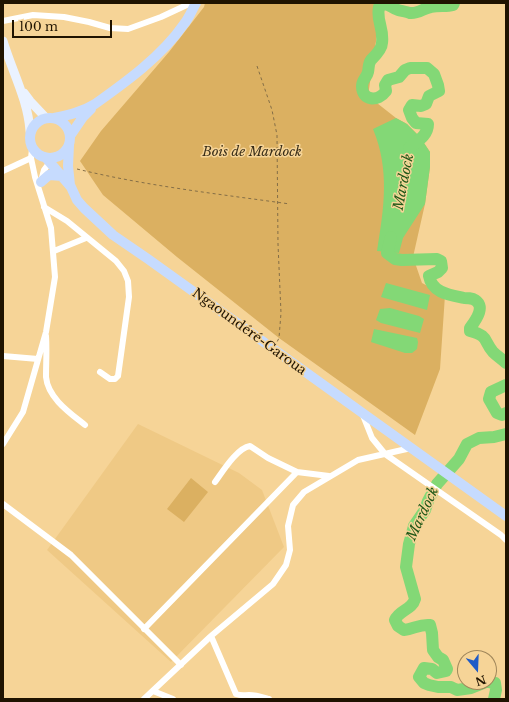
<!DOCTYPE html>
<html>
<head>
<meta charset="utf-8">
<style>
	body { margin:0 }
	#map { position:relative; width:509px; height:702px; overflow:hidden; background:#f6d497; font-family:"Libre Baskerville",serif }
	canvas { display:block }
	.frame { position:absolute; inset:0; border:4px solid #1f1300; pointer-events:none }
	.north { position:absolute; left:457px; top:650px; width:40px; height:40px; box-sizing:border-box; background:#f6d497; border:1px solid #a0875b; border-radius:50%; rotate:161deg; font-size:11px; font-weight:700; line-height:16px; text-align:center; color:#1f1300 }
	.north::after { content:''; display:block; margin:auto; width:14px; height:18px; background:#1e5bc7; clip-path:polygon(50% 0,100% 100%,50% 72%,0 100%) }
	.scale { position:absolute; left:12px; top:20px; width:100px; height:18px; box-sizing:border-box; border:2px solid #1f1300; border-top:0; padding-left:5px; font-size:12px; line-height:14px; white-space:nowrap; color:#1f1300; -webkit-text-stroke:3px #f6d497; paint-order:stroke }
</style>
</head>
<body>
<div id="map">
<canvas width="509" height="702"></canvas>
<div class="frame"></div>
<div class="north">N</div>
<div class="scale">100 m</div>
</div>
<script>
const ctx = document.querySelector('canvas').getContext('2d');
ctx.lineJoin = 'round';
function paint(path, color) {
  ctx.fillStyle = color;
  ctx.fill(path, 'evenodd');
}
function strokePath(path, color, width, dash) {
  ctx.strokeStyle = color;
  ctx.lineWidth = width;
  ctx.lineCap = dash ? 'butt' : 'round';
  ctx.setLineDash(dash || []);
  ctx.stroke(path);
}
function write(font, color, halo, rows, align = 'center') {
  ctx.font = font + ' "Libre Baskerville",serif';
  ctx.lineWidth = 3;
  ctx.setLineDash([]);
  ctx.textBaseline = 'middle';
  ctx.strokeStyle = halo;
  ctx.fillStyle = color;
  for (const [text, x, y, turn = 0] of rows) {
    ctx.save();
    ctx.translate(x, y);
    ctx.rotate((+turn || 0) * Math.PI / 180);
    ctx.textAlign = isNaN(turn) ? turn : align;
    if (halo) ctx.strokeText(text, 0, 0);
    ctx.fillText(text, 0, 0);
    ctx.restore();
  }
}
paint(new Path2D(`
	M138,424L239,473L262,490L284,547L171,662L47,550Z`), '#efc985');
paint(new Path2D(`
	M205,3H374L381,7L368,96L396,118L407,124L420,137L430,152V167L425,204L413,257L422,283L445,295L440,369L415,435L279,338L177,257L103,195L80,161L101,131L169,52L204,7Z
	M191,478L208,492L184,522L167,509Z`), '#dbb061');
paint(new Path2D(`
	M396,118L407,124L420,137L430,152V167L425,204L403,238L399,253L377,251C384,208 390,170 373,129Z
	M386,283L430,295L427,310L381,297Z
	M390,308L419,316L424,319L420,333L381,323L376,320L380,309Z
	M374,329L417,338L418,342L417,349L412,353H405L371,342Z`), '#83d876');
strokePath(new Path2D(`
	M409,148C417,141 428,136 428,124L416,123L412,118L409,110L412,105L421,106L426,104L429,96L439,91L438,85L434,74L427,68H410L405,70L399,77L388,80L385,85L386,91C378,102 362,101 362,86C362,80 367,77 368,72C369,68 368,64 371,60C375,56 382,49 382,43C384,28 376,21 379,7C387,1 390,7 398,10C402,11 407,12 410,13C418,14 424,8 431,7C439,5 446,7 453,5L454,3
	M391,237L387,253L395,259L402,260L437,259L441,261L442,268L438,272L429,276C432,293 450,295 464,298C467,298 470,298 473,299C487,305 476,320 470,328V331C489,336 483,340 493,352C497,356 502,359 506,363
	M506,385L491,392L489,399L497,413L502,415L506,413
	M486,682L471,688L457,690L451,687H438L429,685L424,683L419,677L424,668L432,669L437,673L446,671L447,669L443,660L438,657L433,650L432,633L430,625C419,624 414,629 404,630L398,626L395,620C399,610 412,610 415,599L406,567L409,544L414,526L425,510L428,501L437,484L459,459L467,444L479,438L494,437L506,434
	M489,682L495,683L496,690L494,699`), '#83d876', 12);
strokePath(new Path2D(`
	M257,66L272,110L277,135L278,244L281,313L279,338L277,342
	M77,169C147,186 218,194 290,204`), '#846e47', 1, [3, 3]);
strokePath(new Path2D(`
	M3,21L33,15L64,17L89,22L110,28L128,29L161,17L191,3
	M3,171L31,158
	M41,181L44,170L50,162
	M44,207L67,221L116,261L124,271L128,281L129,297L118,376L115,379H110L100,372
	M54,251L86,238
	M46,336C47,350 46,363 46,377C48,398 70,413 85,425
	M3,356L38,359
	M362,413L372,438L385,454L501,535L506,540
	M3,444L23,412L46,332L55,277L51,228L35,177L31,158L32,149
	M215,482C223,471 237,448 250,446L268,458L297,472L329,476
	M3,504L71,555L181,665
	M144,629L297,472
	M211,636L236,694C241,696 244,695 249,695C256,695 262,697 269,699
	M153,691L173,699
	M144,699L211,636L273,584L286,565L290,550L288,526L293,505L304,492L358,460L411,448`), '#fff', 6);
strokePath(new Path2D(`
	M3,41C12,71 28,100 30,131
	M24,93L30,101L46,118`), '#eaf2ff', 9);
strokePath(new Path2D(`
	M30 138a20 20 0 1 1 40 0a20 20 0 1 1-40 0Z
	M54,118C69,115 82,112 95,104C126,82 162,56 184,24C189,18 192,10 196,3
	M70,136L83,117L91,109
	M69,145L68,166L70,185
	M47,159L71,187L77,200L84,208L113,235L148,259L506,516
	M41,182L49,175L62,176`), '#c6dbfe', 10);
write('italic 13px', '#382d18', '#f6d497', [
	["Bois de Mardock",252,152]
]);
write('13px', '#1f1300', '#f6d497', [
	["Ngaoundéré-Garoua",249,332,36]
]);
write('italic 14px', '#225919', '#f6d497', [
	["Mardock",404,182,-79],
	["Mardock",423,514,-65]
]);
</script>
</body>
</html>
